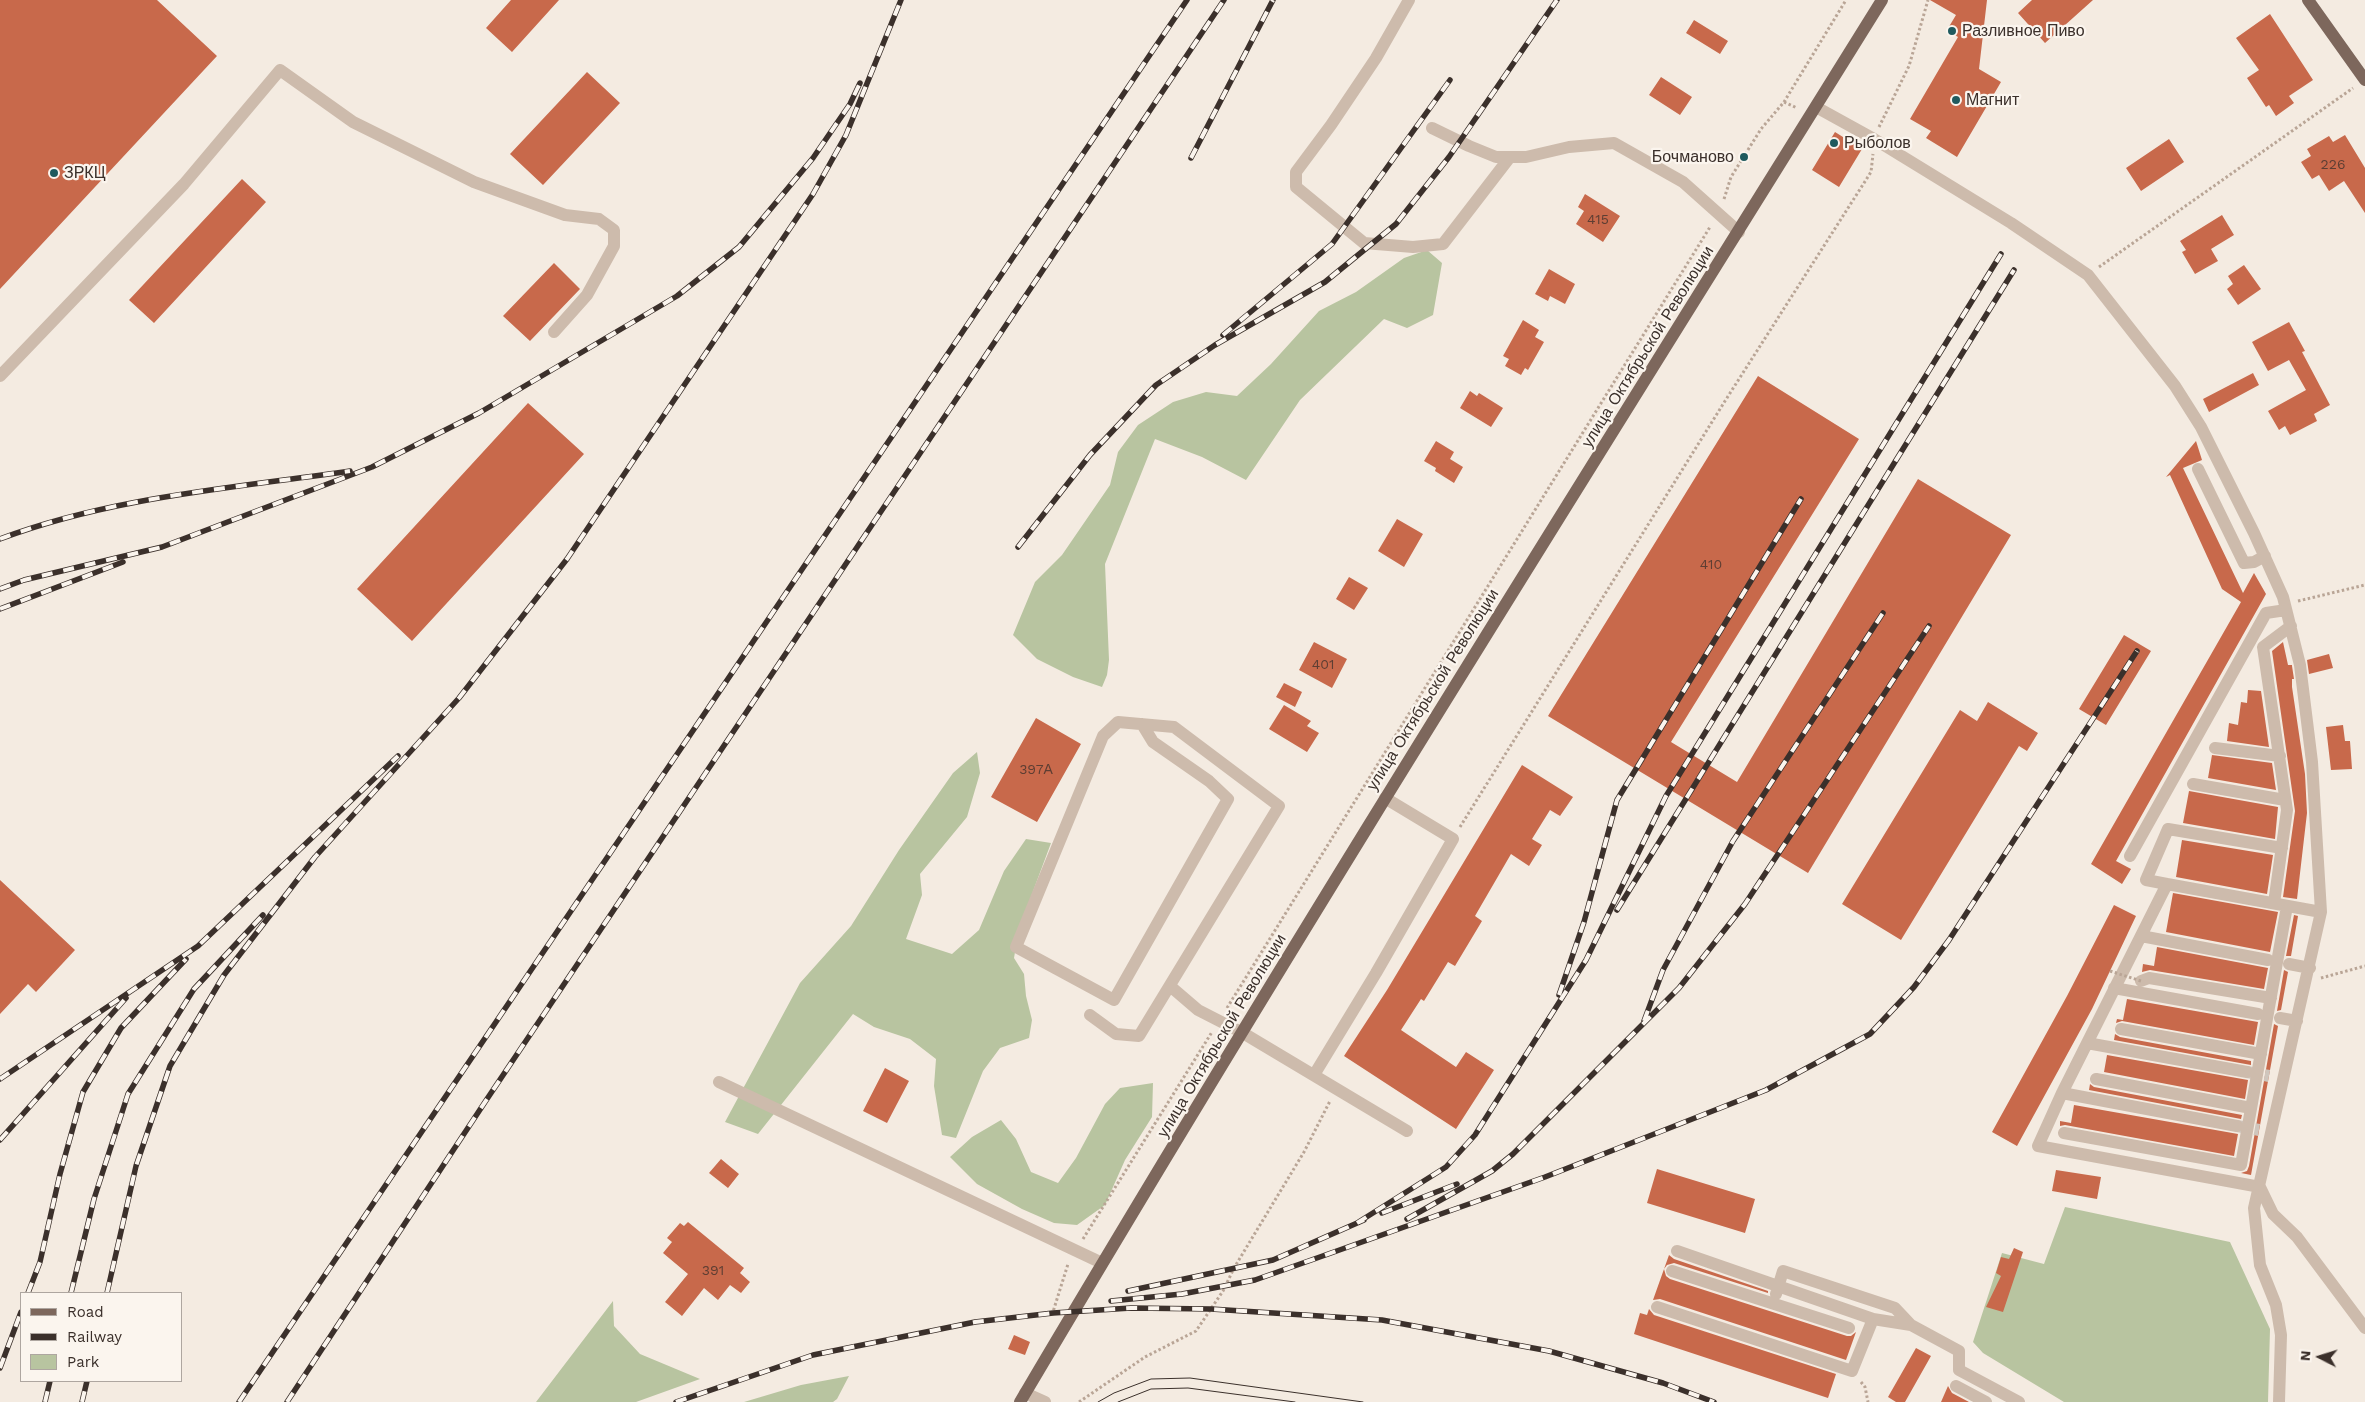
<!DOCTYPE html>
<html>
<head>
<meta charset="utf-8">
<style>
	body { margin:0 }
	#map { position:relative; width:2365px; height:1402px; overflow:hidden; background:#f4ebe1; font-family:"Work Sans",sans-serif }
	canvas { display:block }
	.legend { position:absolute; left:20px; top:1292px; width:162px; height:90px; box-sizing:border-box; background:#fbf5ee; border:1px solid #aea6a0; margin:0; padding:6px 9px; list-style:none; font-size:15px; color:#3b302b }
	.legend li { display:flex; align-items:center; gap:10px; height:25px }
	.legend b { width:25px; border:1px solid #aea6a0 }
	.north { position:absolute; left:2295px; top:1332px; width:50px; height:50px; -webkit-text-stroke:4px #fbf5ee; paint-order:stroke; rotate:275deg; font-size:14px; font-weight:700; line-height:20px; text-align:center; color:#3b302b }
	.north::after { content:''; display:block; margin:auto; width:18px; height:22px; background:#3b302b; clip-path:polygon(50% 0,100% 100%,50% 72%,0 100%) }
</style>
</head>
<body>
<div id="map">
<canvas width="2365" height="1402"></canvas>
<ul class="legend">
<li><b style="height:6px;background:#7d675c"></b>Road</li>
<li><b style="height:6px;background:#3b302b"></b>Railway</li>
<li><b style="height:14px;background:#b8c4a0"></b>Park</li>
</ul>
<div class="north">N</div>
</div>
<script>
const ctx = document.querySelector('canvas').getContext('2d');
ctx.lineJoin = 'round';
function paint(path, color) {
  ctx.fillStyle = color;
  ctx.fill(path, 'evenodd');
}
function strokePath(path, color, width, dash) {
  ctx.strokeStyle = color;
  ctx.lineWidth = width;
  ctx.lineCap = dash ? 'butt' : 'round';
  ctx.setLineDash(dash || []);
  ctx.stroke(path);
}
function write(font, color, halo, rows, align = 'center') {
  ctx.font = font + ' "Work Sans",sans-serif';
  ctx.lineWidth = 4.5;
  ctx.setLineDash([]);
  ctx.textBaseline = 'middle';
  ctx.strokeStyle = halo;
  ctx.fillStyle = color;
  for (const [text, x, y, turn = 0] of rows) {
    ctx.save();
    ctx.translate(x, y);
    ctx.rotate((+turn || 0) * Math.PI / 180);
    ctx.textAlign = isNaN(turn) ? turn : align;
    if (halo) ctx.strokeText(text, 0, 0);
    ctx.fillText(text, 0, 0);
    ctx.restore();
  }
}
paint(new Path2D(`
	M1427,250L1442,263L1433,315L1407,328L1384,319L1300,400L1246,480L1202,457L1155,439L1105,564L1109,660L1107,675L1102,687L1073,677L1037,659L1013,635L1035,582L1062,555L1110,485L1118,452L1138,425L1173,402L1206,392L1237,396L1271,364L1319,311L1356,292L1404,258Z
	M977,752L980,773L967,817L920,874L922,895L906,939L952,954L979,930L1004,871L1026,839L1051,843L1019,929L1014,958L1024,974L1026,996L1032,1020L1029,1038L1000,1048L983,1071L956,1138L942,1135L934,1086L936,1059L910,1039L874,1027L853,1014L758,1134L725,1122L800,983L851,926L899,850L953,773Z
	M1153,1083L1152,1117L1125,1160L1105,1205L1077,1225L1054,1223L1022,1209L977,1184L950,1157L972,1137L1001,1120L1016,1139L1031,1172L1058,1183L1076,1158L1105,1104L1120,1088Z
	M2065,1207L2230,1242L2270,1329L2268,1402H2064L1983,1353L1973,1342L2002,1253L2044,1264Z
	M613,1301L614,1326L640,1354L700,1379L636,1402H536Z
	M849,1376L837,1399L833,1402H744L801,1385Z`), '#b8c4a0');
paint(new Path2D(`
	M0,0H157L217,56L0,289Z
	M511,0H559L512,52L486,28Z
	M1930,0H1987L1979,69L2001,82L1957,157L1926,138L1931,131L1910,119L1958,37L1947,30L1956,15Z
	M2032,0H2093L2045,43L2018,13Z
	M2270,14L2313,80L2289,96L2294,103L2276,116L2269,105L2266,107L2247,78L2259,70L2236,38Z
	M1694,20L1728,41L1720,54L1686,33Z
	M587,72L620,103L543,185L510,154Z
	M1661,77L1692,97L1680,115L1649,95Z
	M1835,132L1862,149L1839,187L1812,170Z
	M2345,135L2365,168V213L2344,181L2329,191L2319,175L2312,179L2301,162L2311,156L2307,149L2329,136L2333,142Z
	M2169,139L2184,162L2141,191L2126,168Z
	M242,179L266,202L154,323L129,300Z
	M1585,194L1620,216L1603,242L1576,224L1584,211L1578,207Z
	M2222,215L2234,235L2211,249L2218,261L2195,274L2182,252L2186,250L2180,241Z
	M554,263L580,289L530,341L503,316Z
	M2244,265L2261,289L2238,305L2227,289L2233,284L2228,276Z
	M1549,269L1575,284L1565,304L1550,296L1548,301L1535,294Z
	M1523,320L1539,330L1535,337L1544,342L1528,370L1525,368L1521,375L1505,366L1509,359L1503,356Z
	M2289,322L2305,351L2302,352L2330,405L2314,414L2317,421L2290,435L2285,426L2279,430L2268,411L2306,390L2289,360L2268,371L2252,342Z
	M2253,373L2259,385L2209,412L2203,399Z
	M1758,376L1859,439L1671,742L1737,782L1918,479L2011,535L1808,873L1548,716Z
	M1470,391L1477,396L1479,393L1503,408L1491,427L1460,408Z
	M528,403L584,454L412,641L357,589Z
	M1436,441L1454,452L1450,459L1463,467L1454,483L1435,471L1436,468L1424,461Z
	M2196,441L2202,460L2183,468L2243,593L2254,573L2266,594L2116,861L2131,869L2122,884L2091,864L2241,602L2222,589L2170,475L2166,477Z
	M1397,519L1423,534L1404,567L1378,551Z
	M1349,577L1368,588L1354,610L1336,599Z
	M2124,635L2151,651L2106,725L2079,709Z
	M1314,642L1347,659L1332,688L1299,670Z
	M2283,642L2288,665H2292V666L2294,679H2292V687L2305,774L2307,813L2297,899L2283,897L2295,811L2272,651Z
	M2329,654L2333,668L2309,674L2307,660Z
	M1284,683L1302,692L1295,707L1276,697Z
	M2248,690L2261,691L2269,747L2227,741L2229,723L2238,725L2241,702L2247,703Z
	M1988,702L2038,733L2027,751L2019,746L1901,940L1842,904L1960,710L1977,721Z
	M1284,705L1311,721L1307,726L1319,733L1307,752L1269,729Z
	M1036,718L1081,744L1037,822L991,797Z
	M2343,725L2345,741H2350L2352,769L2331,770L2326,727Z
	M2212,755L2272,763L2276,790L2208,778Z
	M1522,765L1573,797L1560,816L1550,810L1532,839L1542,845L1529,866L1511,854L1475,916L1482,921L1455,966L1448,962L1424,1001L1421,999L1401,1030L1456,1067L1466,1052L1494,1070L1456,1129L1344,1056L1387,990Z
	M2189,791L2278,807L2275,839L2183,823Z
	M2182,840L2273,855L2267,894L2176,877Z
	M0,880L75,950L36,992L28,984L0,1014Z
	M2173,893L2278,912L2270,952L2166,932Z
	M2114,905L2136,916L2092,1009L2017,1146L1992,1132L2067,996Z
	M2294,915L2298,916L2291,956H2286Z
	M2157,947L2268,968L2264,989L2150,970L2142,972L2143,964L2154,966Z
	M2284,970L2288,972L2281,1010L2277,1011Z
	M2127,999L2258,1022L2254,1045L2122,1021L2116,1023L2117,1019L2123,1020Z
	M2274,1024L2278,1026L2251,1175L2241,1173L2247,1171L2249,1166Z
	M2115,1034L2120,1037L2251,1061V1065L2114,1040Z
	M2107,1055L2248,1080L2245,1099L2104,1072Z
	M885,1068L909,1081L887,1123L863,1111Z
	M2090,1084L2094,1087L2242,1115L2241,1119L2089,1090Z
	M2074,1105L2238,1134L2234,1156L2065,1125L2060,1126V1121L2071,1123Z
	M721,1159L739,1174L728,1188L709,1173Z
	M1657,1169L1755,1199L1745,1233L1647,1203Z
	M2056,1170L2101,1177L2097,1199L2052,1191Z
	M688,1222L744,1268L740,1273L750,1282L741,1293L730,1285L718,1300L704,1288L682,1316L665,1302L688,1274L663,1253L672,1242L667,1238L680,1223L684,1226Z
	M2014,1248L2023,1252L2003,1312L1986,1307L2001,1276L1996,1273L2001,1257L2009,1259Z
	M1669,1255L1674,1259L1768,1291V1293L1674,1263L1667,1265L1664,1269L1666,1276L1670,1279L1847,1336H1851L1856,1332L1846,1360L1660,1299L1653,1300Z
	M1649,1309L1654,1315L1836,1374L1828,1398L1634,1334L1640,1313L1647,1315Z
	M1014,1335L1030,1342L1025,1355L1008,1349Z
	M1916,1348L1931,1356L1905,1402H1896L1888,1397Z
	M1948,1386L1952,1393L1969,1402H1941Z`), '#c8694b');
strokePath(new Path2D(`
	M2247,1072L2269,1076
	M2237,1126L2259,1130`), '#cfc6bd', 12, [12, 6]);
strokePath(new Path2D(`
	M1784,102L1797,108
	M1879,127L1909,66L1928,0
	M1724,199L1731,177L1761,129L1784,102L1846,0
	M2099,267L2353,88
	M2298,601L2365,585
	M1460,827L1725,401L1871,172L1873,154
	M2321,978L2365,966
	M1227,1008L1710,227
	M1083,1239L1212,1032
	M1052,1315L1068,1264
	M1861,1382L1865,1387L1868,1402
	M1079,1402L1145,1357L1196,1331L1223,1291L1234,1268L1304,1152L1330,1101`), '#b9a596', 3, [2.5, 2.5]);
strokePath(new Path2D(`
	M1409,0L1376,58L1331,125L1296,172V187L1364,243L1413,247L1443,244L1510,157
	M1816,107L1874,139L2011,223L2088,275L2175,386L2201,427L2254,533L2283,597L2300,665L2312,762L2321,912L2254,1208L2260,1265L2276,1305L2281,1335L2279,1402
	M1432,128L1469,146L1496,157H1526L1569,147L1614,143L1683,182L1739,232
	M0,376L184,184L280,70L353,122L474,182L565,215L599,219L614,230V246L587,295L554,332
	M2198,469L2244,563L2254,562L2265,556
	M2215,748L2280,756
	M2193,784L2285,800
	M2130,856L2266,613L2286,610
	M2167,884L2146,880L2168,829L2282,848
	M2274,903L2287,810L2263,647L2291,626
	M2141,936L2268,960
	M2289,964L2310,968
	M2141,981L2149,978L2271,998
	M1170,986L1198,1010L1243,1033L1407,1131
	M2114,988L2258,1014
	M1090,1015L1116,1034L1139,1036L1279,806L1174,727L1118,722L1103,736L1016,947L1114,1000L1228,799L1209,781L1153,742L1142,724
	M2280,1018L2297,1021
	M2121,1029L2261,1054
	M2087,1043L2247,1072
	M1314,1075L1376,973L1453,839L1385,798
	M2096,1079L2251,1108
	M719,1082L1102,1263
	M2062,1093L2237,1126
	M2064,1133L2241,1165L2287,906
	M2260,1187L2038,1146L2062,1093L2167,884L2321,912
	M2260,1187L2273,1214L2297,1237L2365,1328
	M1677,1251L1873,1319L1911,1325L1959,1351V1370L2019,1402
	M1672,1271L1849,1328
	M1776,1294L1783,1271L1895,1308L1911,1325
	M1657,1307L1852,1371L1873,1319
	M1956,1386L1986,1402
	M1025,1393L1045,1402`), '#cdbbac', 12);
strokePath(new Path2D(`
	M2308,0L2365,80
	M1020,1402C1299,930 1592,466 1882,0`), '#7d675c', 12);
strokePath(new Path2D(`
	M1098,1402L1114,1393L1151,1379L1190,1378L1363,1402
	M1118,1402L1151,1389L1188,1388L1295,1402`), '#3b302b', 1);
const rail = new Path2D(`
	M1191,158L1273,0
	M1223,335L1332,244L1450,80
	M0,539C111,497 234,488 350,471
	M1018,547L1090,455L1156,385L1215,345L1325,282L1396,224L1449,157L1557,0
	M0,589L24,580L162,547L372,467L479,413L677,296L739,247L813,158L850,104L860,83
	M0,609L123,562
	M1617,910L2014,270
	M1559,995L1584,922L1617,800L1801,499
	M1644,1021L1663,970L1733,841L1883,613
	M0,1079L198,946L398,756
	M0,1140L126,998
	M1382,1213L1457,1184
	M1407,1219L1492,1171L1513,1154L1679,988L1745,904L1929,626
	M1357,1223L1446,1167L1475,1135L1586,960L1666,796L2001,254
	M1128,1291L1273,1260L1364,1220
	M28,1293L40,1262L60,1174L83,1092L121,1028L186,959
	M71,1293L94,1199L128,1094L194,989L263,915
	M107,1293L136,1166L170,1066L224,975L315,857L459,698L567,559L813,194L846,135L901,0
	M1111,1301L1182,1294L1255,1280L1545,1177L1766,1090L1870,1034L1914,987L1949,940L2137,651
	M0,1368L21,1312
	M45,1402L50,1381
	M82,1402L87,1381
	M239,1402L1187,0
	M287,1402L487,1099L1224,0
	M676,1402L813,1355L975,1322L1053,1313L1131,1308L1211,1309L1382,1320L1549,1351L1663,1383L1714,1402`);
strokePath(rail, '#3b302b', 5.5);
strokePath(rail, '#fbf5ee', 4, [11]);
strokePath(new Path2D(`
	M2110,971L2141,981`), '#b9a596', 3, [2.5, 2.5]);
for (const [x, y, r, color] of [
	[1952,31,5,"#1f5a5e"],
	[1956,100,5,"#1f5a5e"],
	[1834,143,5,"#1f5a5e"],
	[1744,157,5,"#1f5a5e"],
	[54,173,5,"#1f5a5e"]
]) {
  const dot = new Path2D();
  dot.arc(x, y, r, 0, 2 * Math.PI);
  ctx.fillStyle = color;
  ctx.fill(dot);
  strokePath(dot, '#fbf5ee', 2);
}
write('14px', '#5e3e33', null, [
	["226",2333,165],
	["415",1598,220],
	["410",1711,565],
	["401",1323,665],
	["397А",1036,770],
	["391",713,1271]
]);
write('16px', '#3b302b', '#fbf5ee', [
	["Разливное Пиво",1962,31],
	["Магнит",1966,100],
	["Рыболов",1844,143],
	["Бочманово",1734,157,"right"],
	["ЗРКЦ",64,173]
], 'left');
write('16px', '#3b302b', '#fbf5ee', [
	["улица Октябрьской Революции",1648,347,-58],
	["улица Октябрьской Революции",1433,690,-58],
	["улица Октябрьской Революции",1222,1036,-59]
]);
</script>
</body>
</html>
